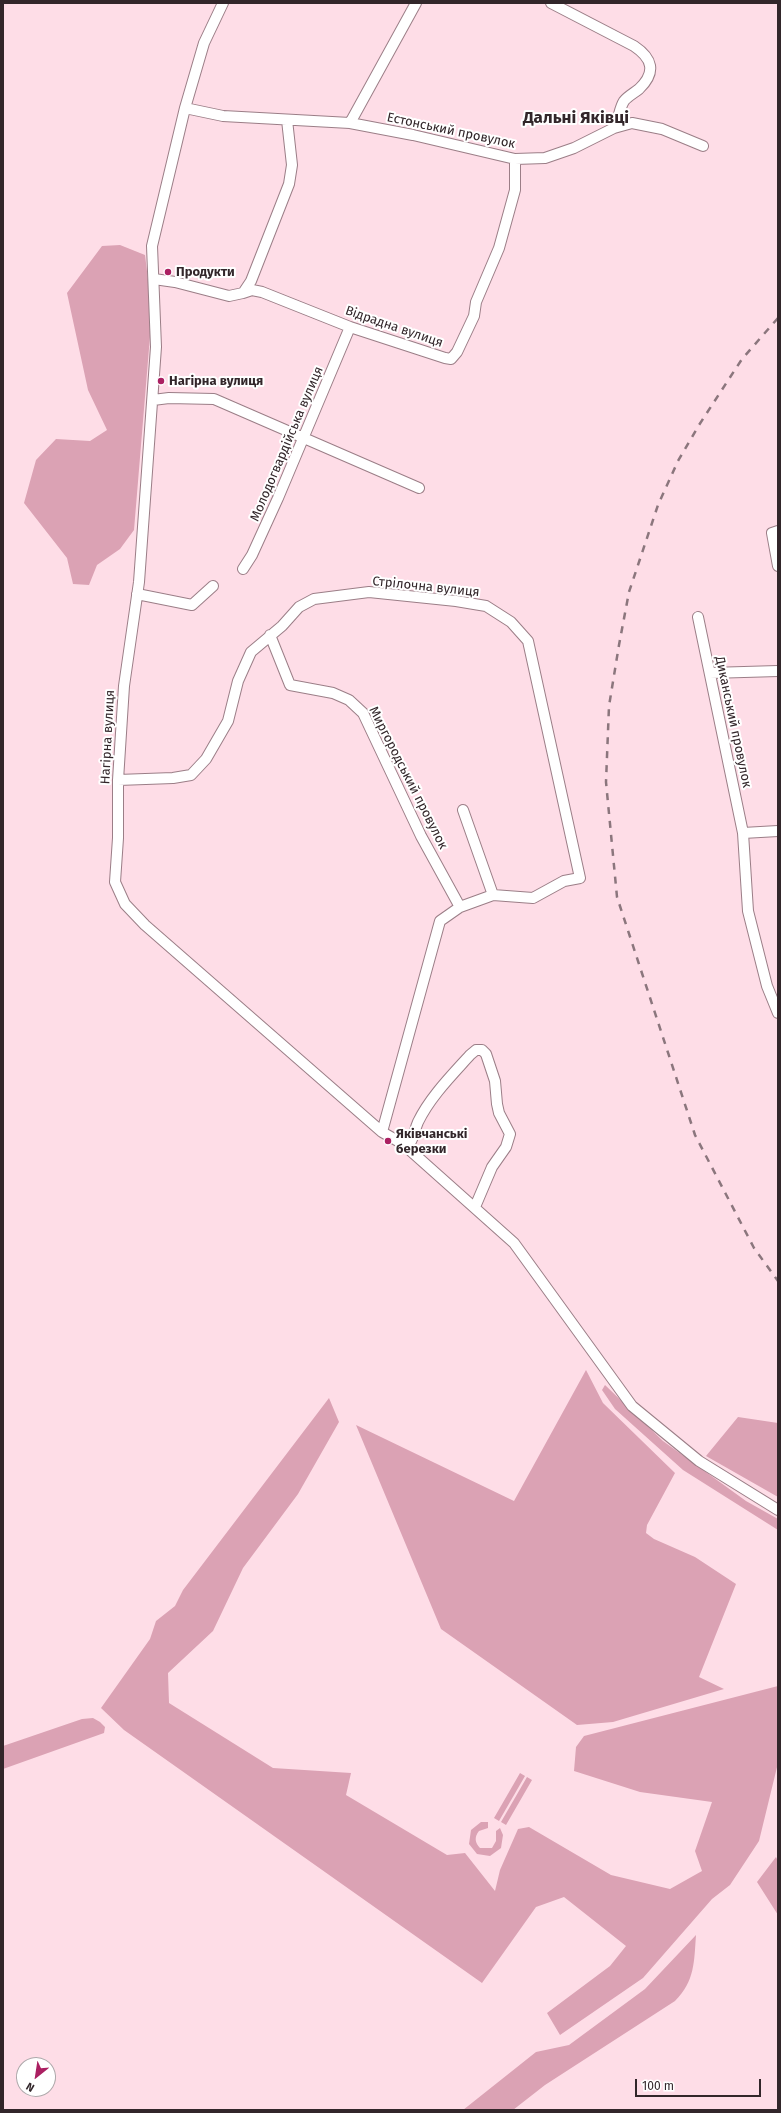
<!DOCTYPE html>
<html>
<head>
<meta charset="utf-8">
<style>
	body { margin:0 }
	#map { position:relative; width:781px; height:2113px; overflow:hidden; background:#fedde7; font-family:"Fira Sans",sans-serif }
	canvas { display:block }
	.frame { position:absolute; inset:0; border:4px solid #32262a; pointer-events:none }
	.north { position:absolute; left:16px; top:2057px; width:40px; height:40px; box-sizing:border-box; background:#fff; border:1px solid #ada8aa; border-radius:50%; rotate:210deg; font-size:11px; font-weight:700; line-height:16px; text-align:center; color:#32262a }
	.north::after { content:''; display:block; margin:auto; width:14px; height:18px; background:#ab2062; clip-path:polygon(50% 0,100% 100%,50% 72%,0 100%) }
	.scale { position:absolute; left:635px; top:2079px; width:126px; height:18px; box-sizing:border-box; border:2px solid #32262a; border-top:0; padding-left:5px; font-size:12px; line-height:14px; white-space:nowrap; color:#32262a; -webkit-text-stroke:3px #fff; paint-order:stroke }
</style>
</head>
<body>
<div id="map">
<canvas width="781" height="2113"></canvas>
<div class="frame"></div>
<div class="north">N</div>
<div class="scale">100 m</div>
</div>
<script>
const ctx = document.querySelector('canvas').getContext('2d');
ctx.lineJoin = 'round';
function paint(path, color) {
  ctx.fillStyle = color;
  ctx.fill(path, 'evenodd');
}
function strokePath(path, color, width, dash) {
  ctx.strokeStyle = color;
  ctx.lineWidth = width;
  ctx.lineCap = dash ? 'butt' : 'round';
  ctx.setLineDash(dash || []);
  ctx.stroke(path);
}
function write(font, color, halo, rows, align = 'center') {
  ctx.font = font + ' "Fira Sans",sans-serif';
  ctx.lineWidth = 4;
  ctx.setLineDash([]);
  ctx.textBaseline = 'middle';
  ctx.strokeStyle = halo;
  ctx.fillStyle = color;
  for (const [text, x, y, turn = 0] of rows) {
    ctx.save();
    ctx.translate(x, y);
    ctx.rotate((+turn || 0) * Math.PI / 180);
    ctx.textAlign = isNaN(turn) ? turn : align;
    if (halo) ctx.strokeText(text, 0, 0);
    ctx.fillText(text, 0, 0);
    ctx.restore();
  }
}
paint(new Path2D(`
	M120,245L145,255L152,312L134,530L120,549L97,565L89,585L73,584L67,558L24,503L36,460L56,439L90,441L107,430L88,390L67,293L102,246Z
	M586,1370L603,1403L675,1473L647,1525L646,1533L654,1539L695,1557L736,1584L699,1677L724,1689L613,1722L577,1725L441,1629L356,1425L514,1501Z
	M605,1385L663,1441L746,1501L778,1519V1530L683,1470L615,1409L602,1390Z
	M329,1398L339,1422L298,1494L243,1568L213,1631L168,1673L169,1703L273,1768L351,1773L346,1795L447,1855L465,1853L495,1891L500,1870L518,1829L529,1827L611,1875L670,1889L702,1871L695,1851L712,1802L640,1792L574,1771L576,1747L584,1736L778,1686V1763L759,1841L730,1885L712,1899L643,1978L560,2035L547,2013L610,1966L626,1946L564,1897L536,1907L482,1983L124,1730L101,1708L150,1639L156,1621L175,1606L183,1590Z
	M738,1417L778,1423V1497L706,1456Z
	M93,1718L100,1722L105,1727L104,1733L3,1769V1746L82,1719Z
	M520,1773L525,1776L499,1821L494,1818Z
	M527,1777L532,1780L506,1825L501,1822Z
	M481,1822H488V1828L479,1831C474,1837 475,1843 480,1848H492L496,1841V1831L500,1828L503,1835L501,1848L490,1856L477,1854L469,1844L471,1830Z
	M776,1857L778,1861V1915L757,1882Z
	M696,1935C694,1962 695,1981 675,2001L545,2085L513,2110H463L536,2052L569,2045L645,1989Z`), '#dba2b4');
const street = new Path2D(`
	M223,3L204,43L185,108L152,246L156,347L139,582L124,686L118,780V838L115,882L125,904L145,925L382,1132L403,1144L514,1243L632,1406L699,1461L778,1510
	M551,3L634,46C652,58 657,72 639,89C634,93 628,96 624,101C619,109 619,119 614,128
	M185,108L223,116L350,123L413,135L515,159L545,158L574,148L614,128L632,123L662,129L703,146
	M350,123L416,3
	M154,279L175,282L229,296L243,293L251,281L289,184L292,165L287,120
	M243,293L252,290L262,292L350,327L445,358L451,359L457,352L474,316L476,302L499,248L515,190V159
	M153,400L169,398L214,399L419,488
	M778,531L772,533L778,566
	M243,569L252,555L278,498L350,327
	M137,594L192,605L213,586
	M698,617L743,833L748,911L767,986L778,1013
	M270,635L290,685L333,693L349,700L363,713L421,836L460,907
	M710,673L778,671
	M118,780L173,778L191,775L206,759L228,721L238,681L251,652L282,626L299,607L314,599L369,592L456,601L486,606L511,622L528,641L580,878L564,881L533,898L493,895L460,907L440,921L382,1132
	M463,810L493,895
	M743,833L778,831
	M407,1147C414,1140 414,1131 418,1122C430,1097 452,1075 470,1055L476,1050H482L486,1054L495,1081L497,1104L499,1113L510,1134L506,1147L492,1167L475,1207`);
strokePath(street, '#9b7e87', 12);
strokePath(street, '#fff', 10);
strokePath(new Path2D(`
	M778,318L742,359L699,425L678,461L658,505L629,592L619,645L609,706L606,782L617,897L695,1135L754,1248L778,1281`), '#8b767d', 2.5, [7, 7]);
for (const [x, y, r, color] of [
	[168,272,4,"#ab2062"],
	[161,381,4,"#ab2062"],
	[388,1141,4,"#ab2062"]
]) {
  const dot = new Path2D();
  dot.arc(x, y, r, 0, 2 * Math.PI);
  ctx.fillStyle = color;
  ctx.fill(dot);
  strokePath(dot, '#fff', 1.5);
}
write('13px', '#32262a', '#fff', [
	["Естонський провулок",451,131,12],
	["Відрадна вулиця",394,327,19],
	["Молодогвардійська вулиця",287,444,-67],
	["Стрілочна вулиця",426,587,6],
	["Диканський провулок",733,722,78],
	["Нагірна вулиця",108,737,-87],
	["Миргородський провулок",408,778,63]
]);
write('bold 13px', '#32262a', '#fff', [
	["Продукти",176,272],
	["Нагірна вулиця",169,381],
	["Яківчанські",396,1134],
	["березки",396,1149]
], 'left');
write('bold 17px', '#32262a', '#fff', [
	["Дальні Яківці",576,118]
]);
</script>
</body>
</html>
